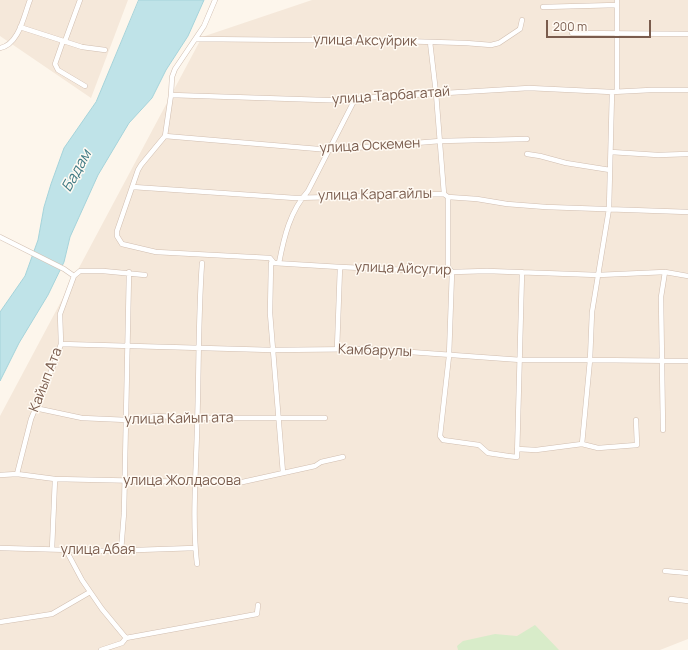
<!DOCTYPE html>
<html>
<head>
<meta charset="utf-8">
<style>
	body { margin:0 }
	#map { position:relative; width:688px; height:650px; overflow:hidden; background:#fdf6ec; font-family:Manrope,sans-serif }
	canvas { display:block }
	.scale { position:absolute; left:546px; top:20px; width:105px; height:18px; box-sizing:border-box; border:2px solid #7a5c4d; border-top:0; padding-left:5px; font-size:12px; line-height:14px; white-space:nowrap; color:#7a5c4d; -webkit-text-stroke:3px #fffaf3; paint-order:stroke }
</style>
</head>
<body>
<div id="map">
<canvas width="688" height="650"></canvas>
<div class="scale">200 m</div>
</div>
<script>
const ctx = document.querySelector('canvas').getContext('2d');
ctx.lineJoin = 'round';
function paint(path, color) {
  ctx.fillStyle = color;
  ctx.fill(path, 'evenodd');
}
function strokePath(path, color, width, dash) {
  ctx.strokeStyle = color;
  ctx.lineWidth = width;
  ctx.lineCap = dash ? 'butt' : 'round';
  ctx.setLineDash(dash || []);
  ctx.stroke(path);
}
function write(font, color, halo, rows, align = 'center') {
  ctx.font = font + ' Manrope,sans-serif';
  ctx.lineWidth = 3;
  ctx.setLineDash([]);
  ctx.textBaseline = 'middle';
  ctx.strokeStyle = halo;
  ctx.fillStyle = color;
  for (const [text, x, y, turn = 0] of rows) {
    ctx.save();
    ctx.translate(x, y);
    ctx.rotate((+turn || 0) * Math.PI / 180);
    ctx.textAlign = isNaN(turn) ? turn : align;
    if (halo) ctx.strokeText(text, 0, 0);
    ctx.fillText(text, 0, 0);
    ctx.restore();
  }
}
paint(new Path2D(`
	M0,0H128L91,98L0,36Z
	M312,0H688V639L660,650H0V416L202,37Z`), '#f5e8da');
paint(new Path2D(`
	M535,625L559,650H458L457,646L463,641L495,634L517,636Z`), '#d8ecc9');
const water = new Path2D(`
	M139,0H204L188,36L166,70L152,98L129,123L98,175L70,237L64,262L48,295L19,343L0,381V312L25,276L38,240L44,207L51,184L64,148L96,102Z`);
paint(water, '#bfe3e8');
strokePath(water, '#a5d3da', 1);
const minor = new Path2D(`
	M215,0L204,26L175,69L172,77L171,95L165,136L141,165L138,170L117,231V236L122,244L156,252L270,258L274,263L340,267L452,272L487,271L598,275L665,272L688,276
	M543,7L617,5
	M20,27L82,47L105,50
	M572,33L688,34
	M196,39L400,41L466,43L491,45L499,43L520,29L522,20
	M63,41L55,64L58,70L85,86
	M65,41L80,0
	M430,42L436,93L444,194
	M0,48C19,45 24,15 30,0
	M617,91V0
	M171,95L354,101L362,98L529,88L612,92L651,90H688
	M165,136L330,150L440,141L527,139
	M611,152L658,155L688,154
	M527,154L540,156L566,163L610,170
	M133,187L295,198L444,194L448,197L477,199L507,204L546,207L688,212
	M448,197V267L452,272L449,356L440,436L443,440L479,445L488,453L508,456L517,457L522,272
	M0,237L64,269L74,276L60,314L61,344L54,364L31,419L17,474
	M274,263H271L270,313L283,473
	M279,263C284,237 290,211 308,191L354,101
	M74,276L80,271H103L145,275
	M61,344L272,350L369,349L521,360H590L688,361
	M337,349L340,267
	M35,408L82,418L127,420L156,416L197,418H325
	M663,430L661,297L665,272
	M582,444L590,360L592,312L609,209L612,92
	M517,449L536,450L582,444L598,448L637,445L636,420
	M0,475L17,474L55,479L238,483L315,466L321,462L343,457
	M0,548L107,551L195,548
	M52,549L55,479
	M66,550L82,580L102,609L126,638
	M121,551L124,513L129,272
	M197,564C192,520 196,474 197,430C199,374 198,318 202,263
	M665,571L688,573
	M671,599L688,601
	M0,622L52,614L90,592
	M101,650L122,643L126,638L257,614L258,605`);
strokePath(minor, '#d1beb0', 5.5);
strokePath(minor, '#fff', 4.5);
write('14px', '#7a5c4d', '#fffaf3', [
	["улица Аксуйрик",365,41,1],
	["улица Тарбагатай",391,96,-4],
	["улица Оскемен",370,146,-3],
	["улица Карагайлы",375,195,-1],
	["улица Айсугир",403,269,2],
	["Камбарулы",375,351,2],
	["Кайып Ата",46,380,-69],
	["улица Кайып ата",179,419,-1],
	["улица Жолдасова",182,481],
	["улица Абая",98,550]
]);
write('italic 15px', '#437c86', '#fffaf3', [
	["Бадам",77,171,-61]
]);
</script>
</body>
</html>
